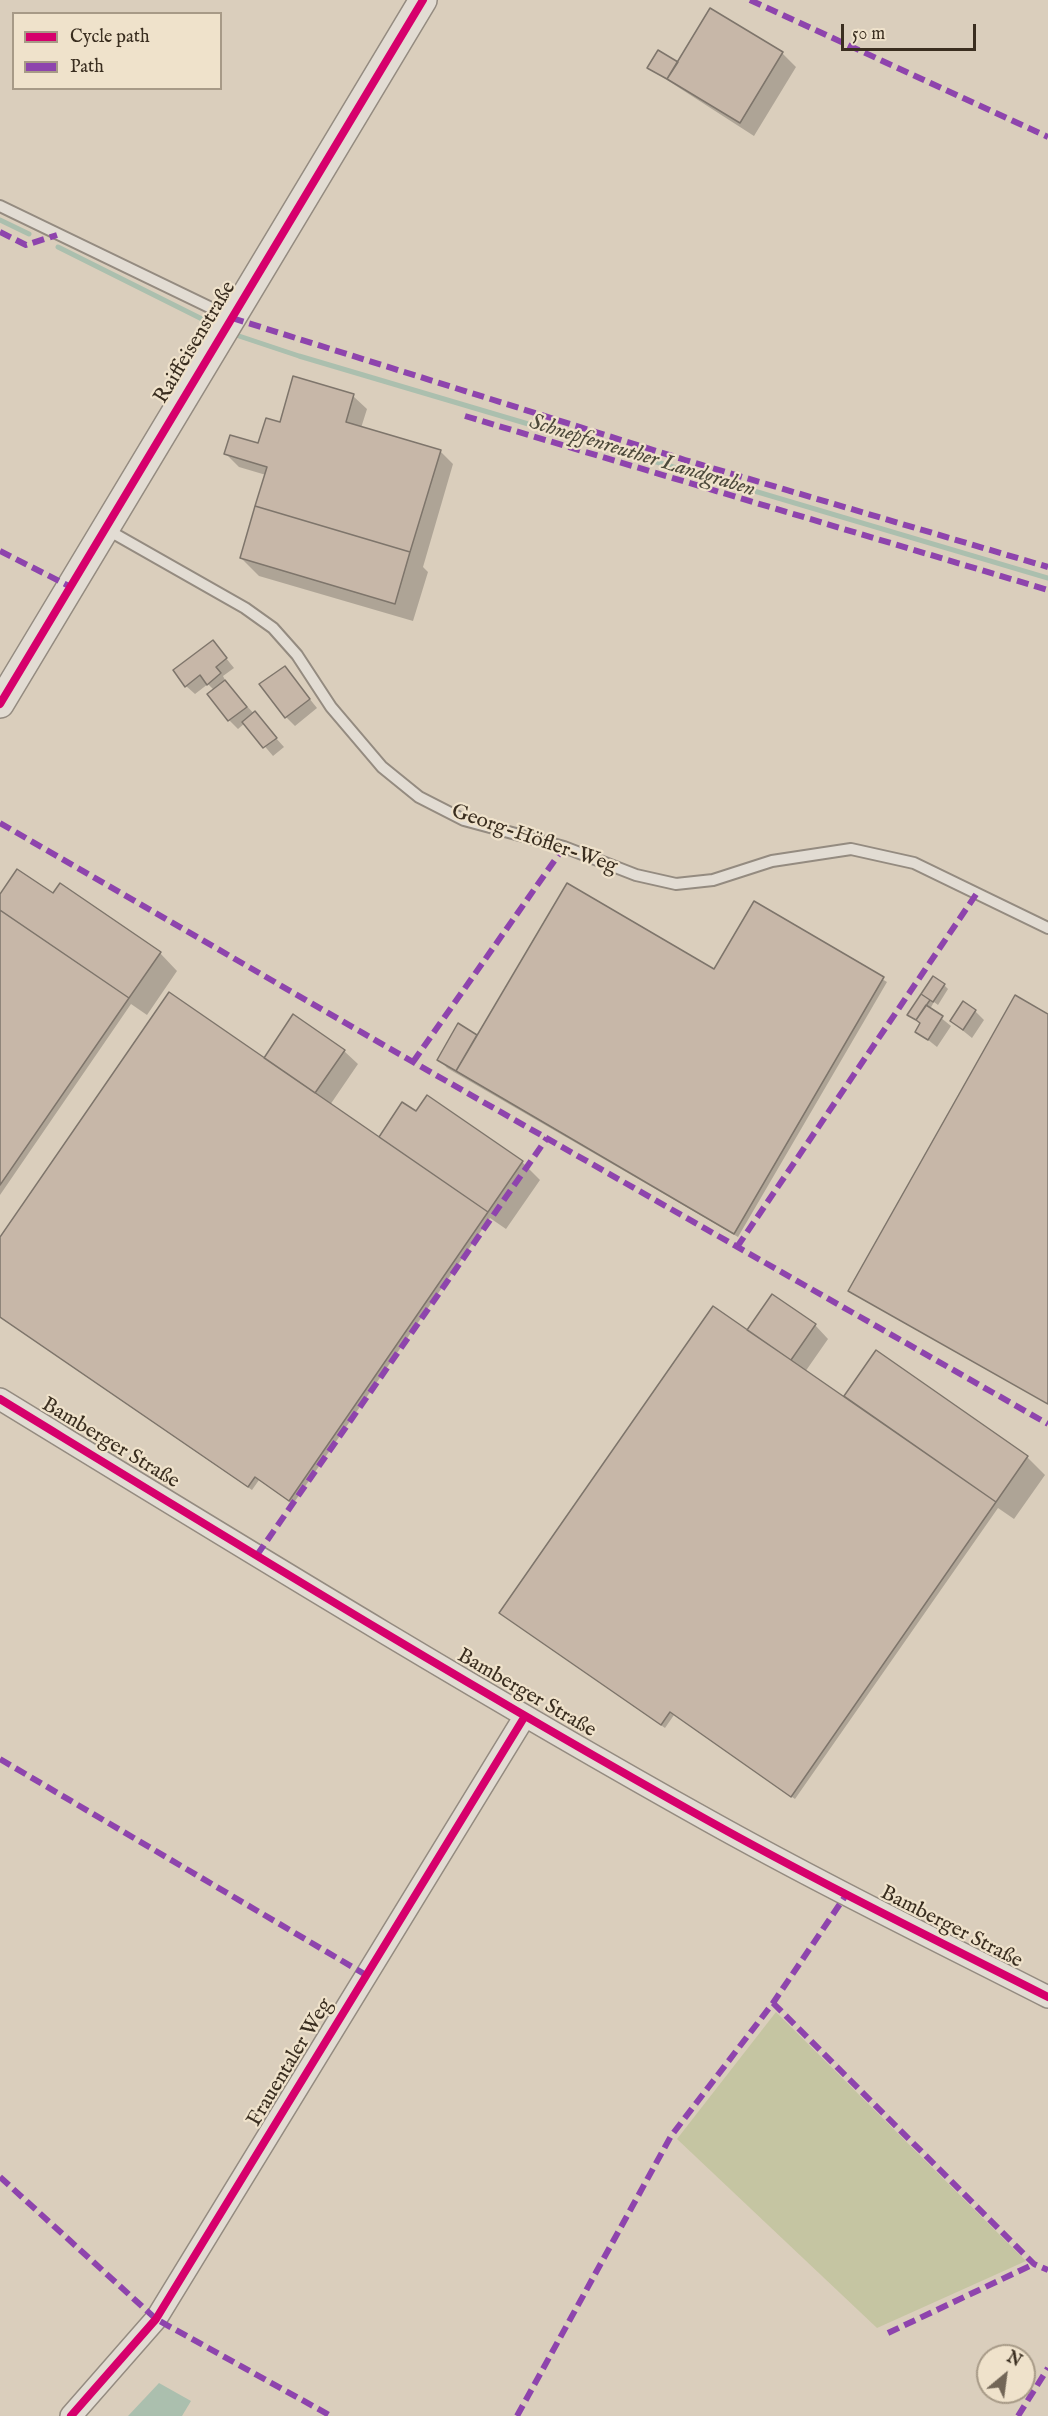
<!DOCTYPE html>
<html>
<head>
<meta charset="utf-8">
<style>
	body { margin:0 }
	#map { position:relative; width:1048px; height:2416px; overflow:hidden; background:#dacebc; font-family:"IM FELL English",serif }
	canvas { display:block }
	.legend { position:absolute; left:12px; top:12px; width:210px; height:78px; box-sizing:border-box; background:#efe2cb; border:2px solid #a79a87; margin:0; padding:8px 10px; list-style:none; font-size:18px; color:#3a2e20 }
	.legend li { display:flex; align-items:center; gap:12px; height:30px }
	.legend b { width:30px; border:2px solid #a79a87 }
	.north { position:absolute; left:976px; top:2344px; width:60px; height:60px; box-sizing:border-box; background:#efe2cb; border:2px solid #a79a87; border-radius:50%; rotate:29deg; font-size:16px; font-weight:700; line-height:24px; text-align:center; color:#3a2e20 }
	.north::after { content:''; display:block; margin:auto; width:21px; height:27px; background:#726657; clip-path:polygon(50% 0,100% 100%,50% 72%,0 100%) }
	.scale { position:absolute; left:841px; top:24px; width:135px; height:27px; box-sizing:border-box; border:3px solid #3a2e20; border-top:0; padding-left:8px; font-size:18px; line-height:21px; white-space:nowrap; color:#3a2e20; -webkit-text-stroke:4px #efe2cb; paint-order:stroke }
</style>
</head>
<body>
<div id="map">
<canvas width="1048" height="2416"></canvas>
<ul class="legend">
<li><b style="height:8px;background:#d6006c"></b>Cycle path</li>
<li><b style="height:8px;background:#8e44ad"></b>Path</li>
</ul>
<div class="north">N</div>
<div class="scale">50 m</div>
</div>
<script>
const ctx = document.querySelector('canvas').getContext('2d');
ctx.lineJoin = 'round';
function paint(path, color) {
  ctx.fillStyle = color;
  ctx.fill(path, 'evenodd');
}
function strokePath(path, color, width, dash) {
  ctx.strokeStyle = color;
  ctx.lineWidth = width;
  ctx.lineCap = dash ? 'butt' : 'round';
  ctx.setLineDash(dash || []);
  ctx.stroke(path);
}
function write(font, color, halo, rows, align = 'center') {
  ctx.font = font + ' "IM FELL English",serif';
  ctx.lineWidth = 4.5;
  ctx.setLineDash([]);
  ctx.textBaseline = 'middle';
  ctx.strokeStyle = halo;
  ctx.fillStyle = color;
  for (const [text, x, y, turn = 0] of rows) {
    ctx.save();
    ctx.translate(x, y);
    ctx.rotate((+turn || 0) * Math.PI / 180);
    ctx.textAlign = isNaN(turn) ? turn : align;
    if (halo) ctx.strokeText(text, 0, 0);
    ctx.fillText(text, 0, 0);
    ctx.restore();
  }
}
paint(new Path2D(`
	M776,2012L1026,2261L877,2328L677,2139Z`), '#c5c5a2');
paint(new Path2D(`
	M159,2383L191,2401L182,2416H128Z`), '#abbfae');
paint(new Path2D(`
	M711,10L782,53L796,67L754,136L653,71L678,64Z
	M353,396L367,409L361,428L440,451L453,464L423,567L428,572L413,621L259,576L241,558L266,475L239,467L226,454L259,445L281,424Z
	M213,642L234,668L223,676L227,684L284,747L273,756L245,723L238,729L229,720L209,694L214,690L208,684L195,694L186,686Z
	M284,667L317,708L295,726L286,717Z
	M0,896H54L160,953L177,971L147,1015L131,1004L0,1195Z
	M755,903L887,982L738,1237L447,1068L439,1059L476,1036L715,971Z
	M944,985L948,989L938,1005L934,1002L930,1009L951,1026L937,1047L917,1031L922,1024L909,1015Z
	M975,1011L984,1020L972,1038L951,1021Z
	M293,1016L344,1051L358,1064L330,1105L384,1142L416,1114L522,1162L540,1180L506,1229L490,1218L293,1504L259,1480L252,1490L0,1317V1240L269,1063Z
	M815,1325L828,1339L805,1372L851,1401L846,1396L1027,1457L1045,1475L1014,1519L998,1508L795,1799L674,1715L665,1728L505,1617L753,1335Z`), '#0003');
strokePath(new Path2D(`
	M0,220L29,234
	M58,247L204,320
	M236,335L299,356L1048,578`), '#abbfae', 5);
const building = new Path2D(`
	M710,8L783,52L740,123L667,79Z
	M658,50L678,62L667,79L647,68Z
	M293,376L354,394L346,422L441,450L410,552L255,506L267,467L224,454L230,435L258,443L266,418L280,422Z
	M255,506L410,552L395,604L240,558Z
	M213,640L227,658L216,667L221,673L207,685L200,675L185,687L173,670Z
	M285,666L310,699L285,718L259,684Z
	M225,680L247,707L228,721L207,694Z
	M255,711L277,738L263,748L242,722Z
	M17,869L53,893L60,883L161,952L129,998L0,910V894Z
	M567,883L714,969L754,901L884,977L734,1234L456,1071Z
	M0,910L129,998L0,1185Z
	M933,976L945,984L933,1002L921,994Z
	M169,992L488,1212L289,1501L255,1477L248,1487L0,1317V1237Z
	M921,994L930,1000L916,1020L907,1015Z
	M1015,995L1048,1014V1404L848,1291Z
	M963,1001L976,1010L963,1030L950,1021Z
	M926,1005L943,1016L928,1040L915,1032L920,1023L916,1020Z
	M293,1014L345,1050L315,1093L264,1058Z
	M458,1023L477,1035L456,1071L437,1060Z
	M427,1095L523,1161L488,1212L379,1137L402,1102L416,1111Z
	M772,1294L816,1324L791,1360L747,1330Z
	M713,1306L996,1502L791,1797L670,1712L661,1725L499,1613Z
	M876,1350L1028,1456L996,1502L844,1396Z`);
paint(building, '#c7b7a8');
strokePath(building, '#7e756b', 1.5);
const service = new Path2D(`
	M0,206L232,318
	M106,529L245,608L273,628L297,655L331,707L382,767L419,797L464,820L564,847L636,875L676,884L713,880L772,861L851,849L914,863L1048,928`);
const minor = new Path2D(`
	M0,1399C234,1542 469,1687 709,1821C820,1883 934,1939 1048,1997
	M71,2416L156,2319L525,1716`);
const tertiary = new Path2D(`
	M0,704L423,0`);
strokePath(service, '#948b80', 14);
strokePath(minor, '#948b80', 24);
strokePath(tertiary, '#948b80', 30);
strokePath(service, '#e2dcd3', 10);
strokePath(minor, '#e2dcd3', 21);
strokePath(tertiary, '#e2dcd3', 27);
strokePath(new Path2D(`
	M750,0L1048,137
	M0,232L26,245L57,235
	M232,318L685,460L1048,567
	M465,416L1048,590
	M0,551L71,587
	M0,823L413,1062L1048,1424
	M413,1062L564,847
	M737,1247L977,893
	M257,1555L547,1138
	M0,1759L366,1975
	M773,2003L1034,2264L1048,2270
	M0,2177L156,2319L331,2416
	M888,2333L1034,2264
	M517,2416L671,2136L773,2003L846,1895
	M1018,2416L1048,2368`), '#8e44ad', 6, [12, 6]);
strokePath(new Path2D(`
	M0,704L423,0
	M0,1399C234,1542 469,1687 709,1821C820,1883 934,1939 1048,1997
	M71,2416L156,2319L525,1716`), '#d6006c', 8);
write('21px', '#3a2e20', '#efe2cb', [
	["Raiffeisenstraße",196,343,-59],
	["Georg-Höfler-Weg",534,840,19],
	["Bamberger Straße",110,1444,31],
	["Bamberger Straße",526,1694,30],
	["Bamberger Straße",951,1928,27],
	["Frauentaler Weg",291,2063,-59]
]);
write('italic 22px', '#4d4a3b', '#efe2cb', [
	["Schnepfenreuther Landgraben",642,457,17]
]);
</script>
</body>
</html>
